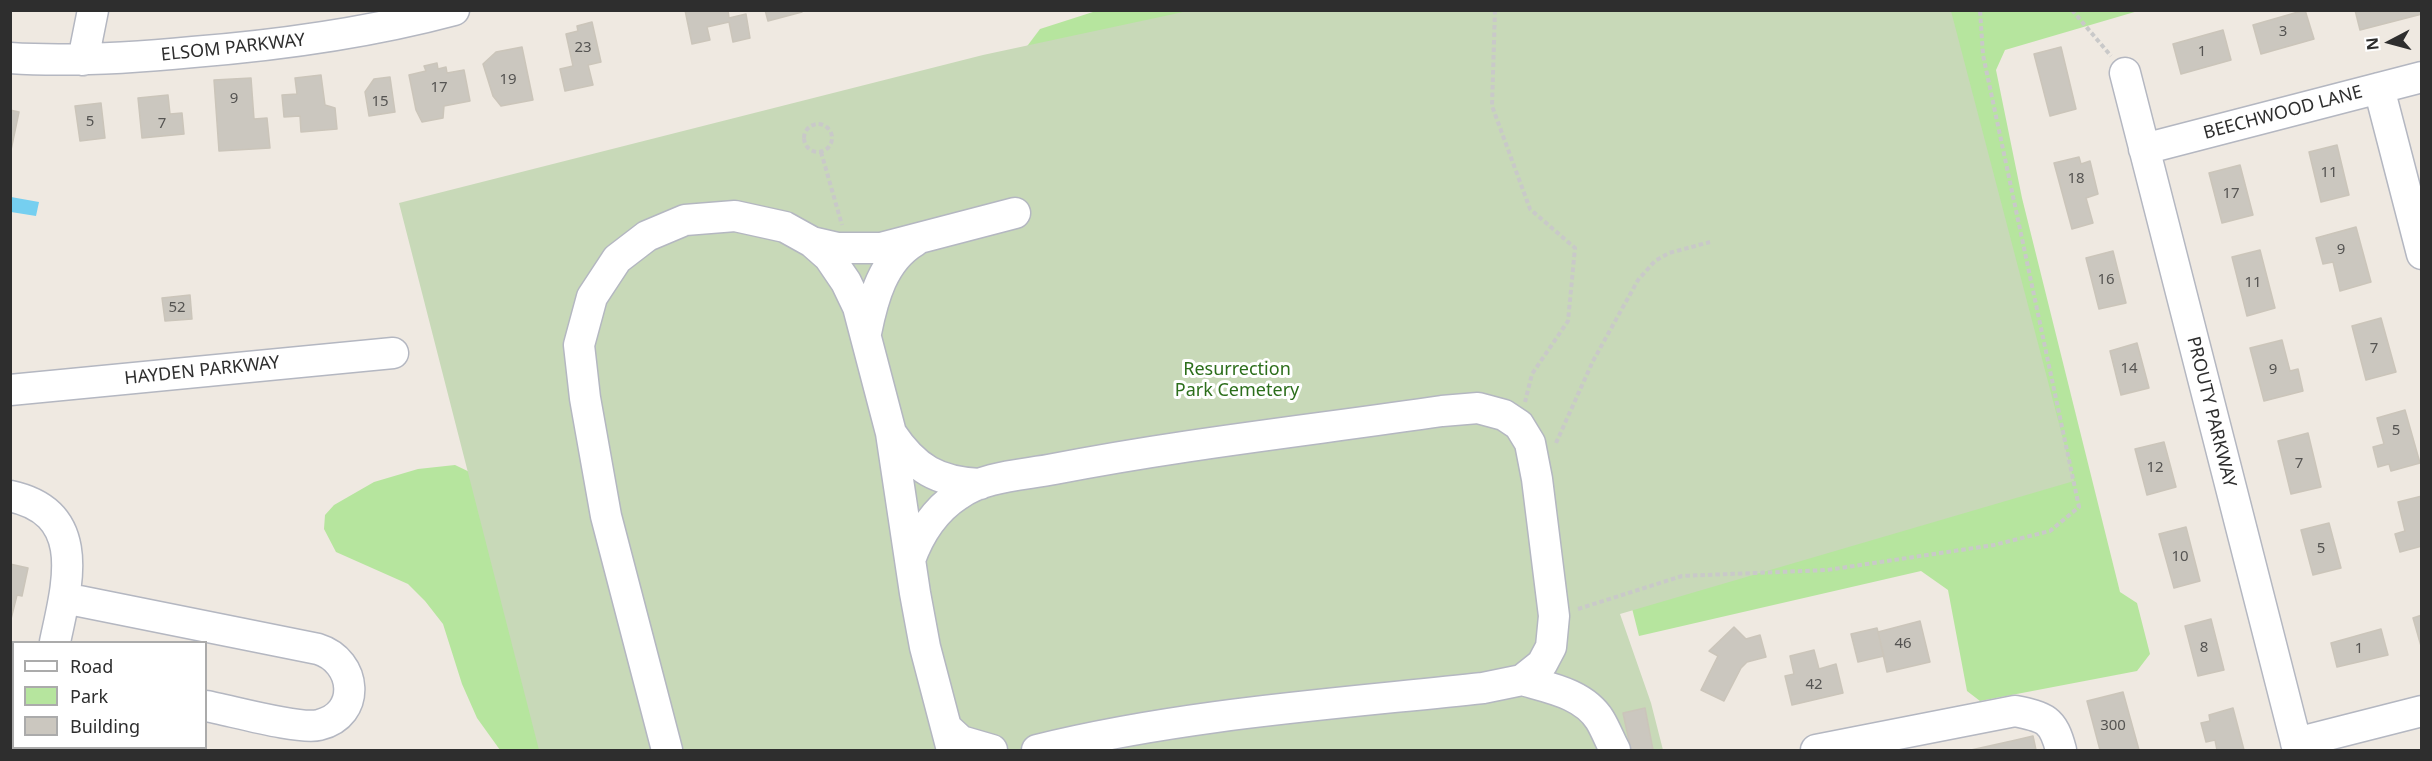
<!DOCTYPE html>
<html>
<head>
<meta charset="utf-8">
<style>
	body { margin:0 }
	#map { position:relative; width:2432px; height:761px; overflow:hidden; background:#efe9e1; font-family:"Noto Sans",sans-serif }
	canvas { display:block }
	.frame { position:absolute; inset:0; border:12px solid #2e2e2e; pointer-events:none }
	.legend { position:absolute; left:12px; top:641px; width:195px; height:108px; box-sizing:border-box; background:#fff; border:2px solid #ababab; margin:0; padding:8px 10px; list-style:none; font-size:18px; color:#2e2e2e }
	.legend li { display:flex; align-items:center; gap:12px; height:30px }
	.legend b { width:30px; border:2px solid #ababab }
	.north { position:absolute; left:2360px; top:12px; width:60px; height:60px; -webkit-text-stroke:4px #fff; paint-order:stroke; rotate:264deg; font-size:16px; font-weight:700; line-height:24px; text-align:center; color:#2e2e2e }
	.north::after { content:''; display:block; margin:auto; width:21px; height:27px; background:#2e2e2e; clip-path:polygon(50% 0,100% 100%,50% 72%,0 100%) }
</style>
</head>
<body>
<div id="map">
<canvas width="2432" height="761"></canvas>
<div class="frame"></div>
<ul class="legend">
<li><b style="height:8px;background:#fff"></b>Road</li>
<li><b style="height:16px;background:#b6e59e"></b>Park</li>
<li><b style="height:16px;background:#cbc7bf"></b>Building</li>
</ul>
<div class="north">N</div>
</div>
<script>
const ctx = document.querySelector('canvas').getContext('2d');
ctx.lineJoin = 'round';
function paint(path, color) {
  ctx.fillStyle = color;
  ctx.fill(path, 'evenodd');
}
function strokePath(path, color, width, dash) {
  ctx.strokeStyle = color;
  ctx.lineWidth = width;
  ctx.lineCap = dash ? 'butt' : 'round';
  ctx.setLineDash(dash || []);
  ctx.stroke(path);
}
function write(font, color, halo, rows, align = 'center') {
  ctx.font = font + ' "Noto Sans",sans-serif';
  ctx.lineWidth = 6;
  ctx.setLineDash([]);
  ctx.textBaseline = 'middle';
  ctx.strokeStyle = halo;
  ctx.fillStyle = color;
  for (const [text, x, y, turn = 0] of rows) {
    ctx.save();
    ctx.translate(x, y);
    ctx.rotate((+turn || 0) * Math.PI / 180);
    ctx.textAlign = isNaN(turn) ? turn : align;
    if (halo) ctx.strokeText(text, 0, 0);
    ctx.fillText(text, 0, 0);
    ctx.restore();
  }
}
paint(new Path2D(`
	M1096,11H2138L2005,50L1996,70L2022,198L2120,592L2137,603L2150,654L2137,671L1980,701L1967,691L1948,590L1921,571L1639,636L1600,482L1019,57L1040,29Z
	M455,465L478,476L551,750H500L477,718L462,684L443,624L425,601L408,584L336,552L324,529L325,515L334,505L374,482L418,469Z`), '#b6e59e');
paint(new Path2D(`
	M1188,11H1951L2074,481L1620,614L1651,703L1663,750H539L399,203L983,55Z`), '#c8d9b8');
paint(new Path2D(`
	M11,197L39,202L36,216L11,212Z`), '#75cff0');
const building = new Path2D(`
	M685,10H728L729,18L746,14L750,38L733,42L729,22L707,27L710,40L692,44Z
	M765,10H801L802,12L768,21Z
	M2305,10L2314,39L2261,54L2253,25Z
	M2355,10H2422V14L2360,30Z
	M592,22L601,62L588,65L593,85L565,91L560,69L573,66L566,34L578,31L577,26Z
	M2223,30L2231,60L2181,74L2173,44Z
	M522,47L533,100L501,106L493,96L483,64L496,52Z
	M2061,47L2076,109L2050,116L2034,54Z
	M437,63L438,69L446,67L447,73L464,70L470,101L444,106L443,118L422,122L416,110L409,75L426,71L424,66Z
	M321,75L325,105L335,108L337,129L301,132L300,116L284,117L282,95L297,94L295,78Z
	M390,77L395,112L369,116L365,92L374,79Z
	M251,78L254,119L267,118L270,148L219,151L214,80Z
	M168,95L170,114L182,113L184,134L142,138L138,98Z
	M101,103L105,138L80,141L75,106Z
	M10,110L19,112L11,150H10Z
	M2337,145L2349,195L2321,202L2309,152Z
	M2079,157L2081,164L2090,161L2098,194L2086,198L2093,223L2072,229L2054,163Z
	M2240,165L2253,215L2222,223L2209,173Z
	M2356,227L2371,282L2340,291L2333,262L2323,264L2316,238Z
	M2260,250L2275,308L2247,316L2232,257Z
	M2113,251L2126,303L2099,309L2086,258Z
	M190,295L192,319L165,321L162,298Z
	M2381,318L2396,372L2366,380L2352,326Z
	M2282,340L2290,371L2298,369L2303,391L2264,401L2250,348Z
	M2137,343L2149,388L2121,395L2110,351Z
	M2405,410L2420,463L2391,471L2389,464L2378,467L2373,447L2384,444L2377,418Z
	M2308,433L2321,487L2291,494L2278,441Z
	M2164,442L2176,487L2147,495L2135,449Z
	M2422,496V546L2400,552L2395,534L2405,531L2398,502Z
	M2329,523L2341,568L2313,575L2301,530Z
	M2186,527L2200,581L2174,588L2159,534Z
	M10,564L28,568L22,596L17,595L10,623Z
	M2422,615V646H2421L2413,618Z
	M2211,619L2224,670L2198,676L2185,626Z
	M1920,621L1930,662L1887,672L1878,632Z
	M1734,627L1746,639L1760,635L1766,657L1747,662L1741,668L1724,701L1701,690L1718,656L1709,651Z
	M1877,628L1884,656L1858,662L1851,634Z
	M2381,629L2388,655L2337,667L2331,643Z
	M1814,650L1819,669L1836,664L1843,693L1792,705L1785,676L1794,674L1790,656Z
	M2123,692L2139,750H2100L2087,701Z
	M1645,708L1653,750H1631L1623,713Z
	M2233,708L2244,750H2217L2215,740L2206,742L2201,723L2210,721L2209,715Z
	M2033,736L2036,750H1971L2016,740Z`);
paint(building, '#cbc7bf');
strokePath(building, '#cbc5ba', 1.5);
const minor = new Path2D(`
	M10,58C71,62 132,58 193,52C281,45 368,33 454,10
	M83,60L93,10
	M2125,73L2298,750
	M2379,88L2422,254
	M2144,149L2422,77
	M812,242L838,248H881L1015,213
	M866,333C873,298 883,260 915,241
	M10,390L393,353
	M891,433C915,469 938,482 980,484
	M10,496C89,513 67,585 55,642
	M910,560C919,535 935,510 958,495C983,476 1024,475 1054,469C1182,444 1312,430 1442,411L1478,408L1504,415L1519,425L1530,443L1537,479L1554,616L1551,647L1542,664L1522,680L1483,688C1335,704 1182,714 1037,750
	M64,598L318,649C357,661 362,715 319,725C299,730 229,710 206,706
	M1522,680C1550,688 1584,694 1600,720C1606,730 1610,741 1615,750
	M10,708H14
	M948,729L961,741L992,750
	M2296,743L2422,711
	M667,750L606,516L585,398L579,345L592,297L617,259L647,236L685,220L735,216L785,227L812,242L829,257L846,282L858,307L891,433L915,593L925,647L952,750
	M1816,750L2015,711C2045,717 2053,719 2061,750`);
strokePath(minor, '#b4b7c1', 33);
strokePath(new Path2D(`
	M1495,10L1492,106L1530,209L1575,248L1568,321L1532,374L1525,402
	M2072,10L2111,56
	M804 138a14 14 0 1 1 28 0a14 14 0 1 1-28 0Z
	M821,152L842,225
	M1556,443L1593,361L1638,280L1655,261L1669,253L1710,242
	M1578,609L1682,576L1827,570L1994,545L2050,531L2079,507L1983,55L1980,10`), '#c9c9c9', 4, [4.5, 3]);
strokePath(minor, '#fff', 30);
write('15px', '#555452', null, [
	["3",2283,32],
	["23",583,48],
	["1",2202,52],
	["19",508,80],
	["17",439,88],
	["9",234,99],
	["15",380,102],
	["5",90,122],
	["7",162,124],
	["11",2329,173],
	["18",2076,179],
	["17",2231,194],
	["9",2341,250],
	["16",2106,280],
	["11",2253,283],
	["52",177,308],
	["7",2374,349],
	["14",2129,369],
	["9",2273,370],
	["5",2396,431],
	["7",2299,464],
	["12",2155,468],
	["5",2321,549],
	["10",2180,557],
	["46",1903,644],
	["8",2204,648],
	["1",2359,649],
	["42",1814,685],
	["300",2113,726]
]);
write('18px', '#2e2e2e', '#fff', [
	["ELSOM PARKWAY",233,48,-6],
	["BEECHWOOD LANE",2283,113,-15],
	["HAYDEN PARKWAY",202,371,-6],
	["PROUTY PARKWAY",2211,412,76]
]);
write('18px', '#2c6e1b', '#fff', [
	["Resurrection",1237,370],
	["Park Cemetery",1237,391]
]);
</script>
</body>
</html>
